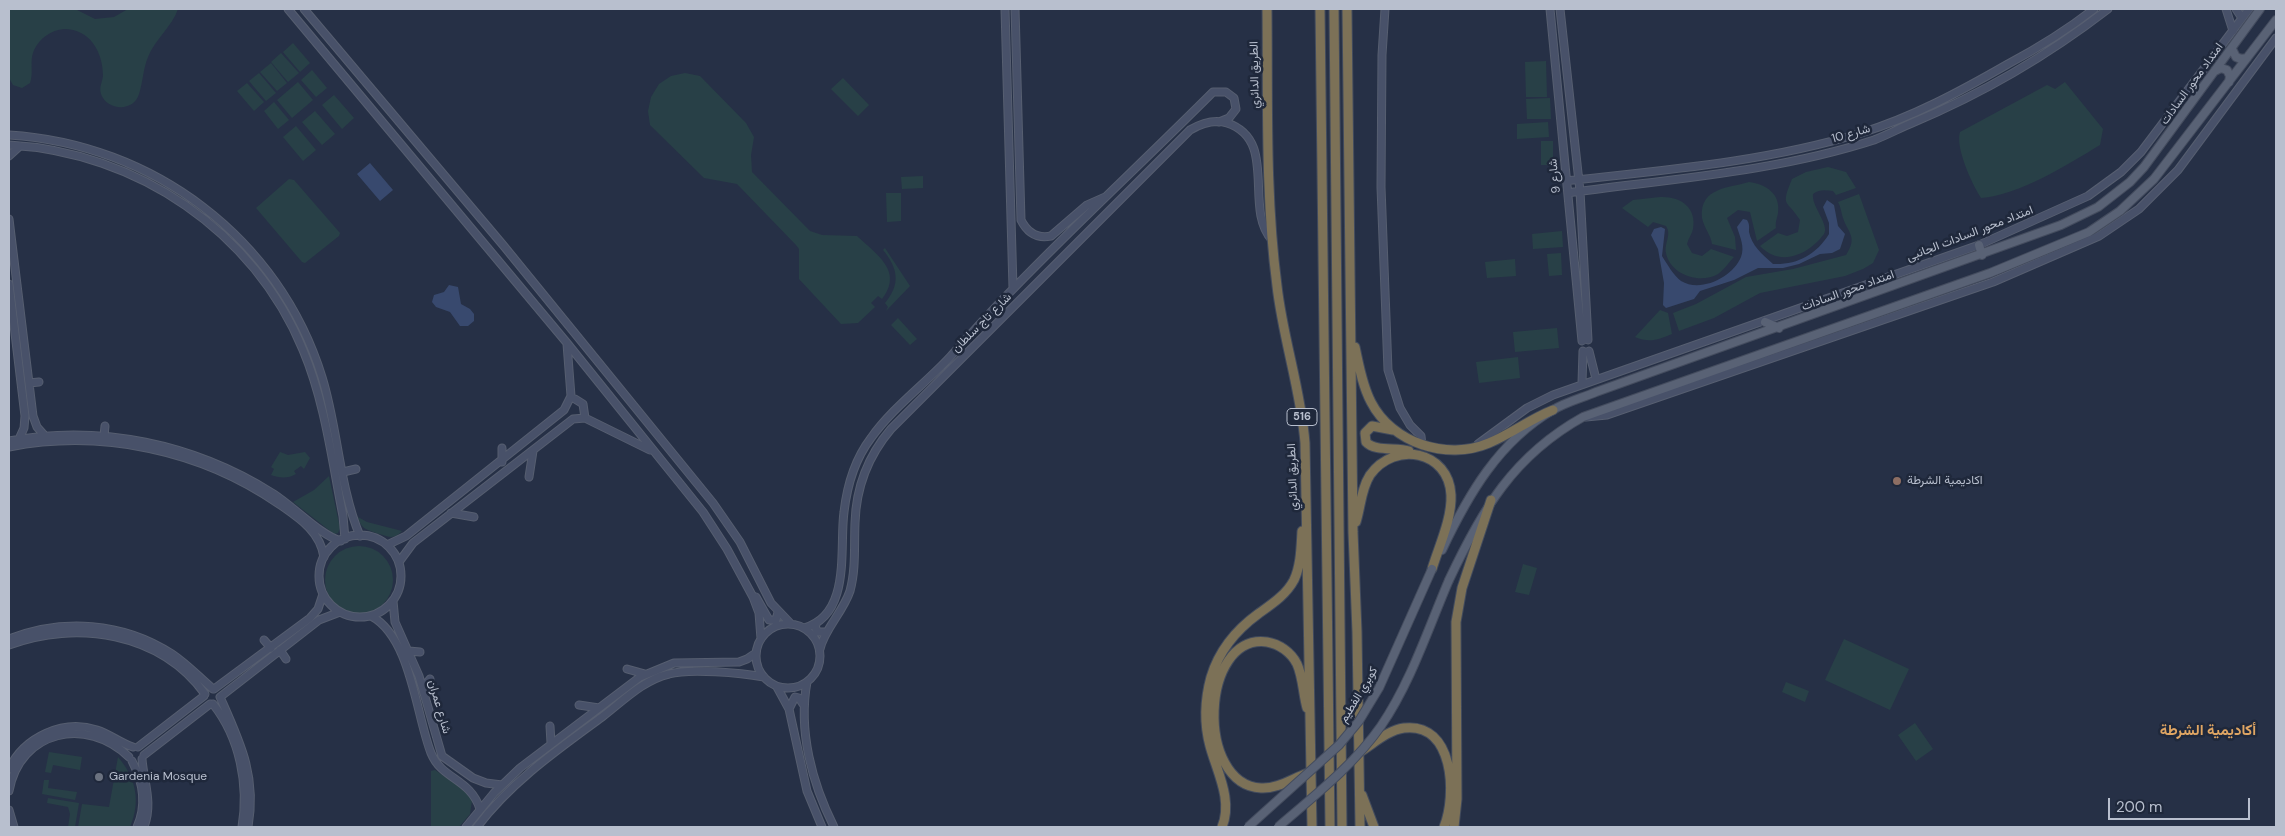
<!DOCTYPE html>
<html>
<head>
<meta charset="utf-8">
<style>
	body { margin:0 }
	#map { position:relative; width:2285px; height:836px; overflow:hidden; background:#263046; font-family:"DM Sans",sans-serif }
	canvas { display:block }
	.frame { position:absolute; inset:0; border:10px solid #b8bfce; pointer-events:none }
	.scale { position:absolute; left:2108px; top:798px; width:142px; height:22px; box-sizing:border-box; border:2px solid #b8bfce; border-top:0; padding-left:6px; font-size:15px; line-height:18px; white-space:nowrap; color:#b8bfce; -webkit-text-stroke:4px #1f283b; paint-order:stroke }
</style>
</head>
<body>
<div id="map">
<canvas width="2285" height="836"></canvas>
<div class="frame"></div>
<div class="scale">200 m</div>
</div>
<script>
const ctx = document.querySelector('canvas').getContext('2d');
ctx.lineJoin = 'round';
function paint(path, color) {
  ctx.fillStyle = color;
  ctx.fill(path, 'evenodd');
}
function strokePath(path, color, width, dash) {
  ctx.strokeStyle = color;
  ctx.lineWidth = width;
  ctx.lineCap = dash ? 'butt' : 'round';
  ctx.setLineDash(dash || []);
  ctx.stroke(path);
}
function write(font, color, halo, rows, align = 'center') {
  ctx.font = font + ' "DM Sans",Vazirmatn,sans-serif';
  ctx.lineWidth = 5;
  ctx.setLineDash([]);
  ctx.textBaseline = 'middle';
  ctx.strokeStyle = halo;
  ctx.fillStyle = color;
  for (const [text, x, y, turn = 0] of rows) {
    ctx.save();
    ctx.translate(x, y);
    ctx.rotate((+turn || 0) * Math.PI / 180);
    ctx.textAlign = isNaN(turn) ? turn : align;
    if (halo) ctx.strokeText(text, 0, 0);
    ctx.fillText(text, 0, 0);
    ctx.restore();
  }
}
paint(new Path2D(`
	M9,9H75L95,19L114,17L128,9H178C172,27 155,39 148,57C143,69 143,82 139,94C134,112 107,111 101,94C99,87 102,83 103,76C103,52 90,29 64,29C51,30 40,38 34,50C29,61 34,72 30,83L22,88L13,85L9,78Z
	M293,43L310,63L300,72L283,52Z
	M281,53L299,73L288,82L271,62Z
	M1546,61L1547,97H1526L1525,62Z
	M271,63L287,83L277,91L260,72Z
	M312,70L327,88L316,97L301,80Z
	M259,73L276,93L266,101L249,81Z
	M685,73L700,76L746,123L754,137L751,155L752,172L810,231L822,235L857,236C876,254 904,271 882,299L878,296L871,303L875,307L858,323L841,324L799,279V249L796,245L737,184L704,178L650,125L648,111L651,97L659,84L671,76Z
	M843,78L869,105L858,116L831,89Z
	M298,82L313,100L292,118L277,100Z
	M2065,82L2103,129L2100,145C2067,165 2019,195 1981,198C1972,184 1955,147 1960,132L2047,85L2055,89Z
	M247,83L264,102L254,111L237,91Z
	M334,95L354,118L342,129L322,105Z
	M1550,98L1551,119H1527L1526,99Z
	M274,102L289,120L278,129L264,111Z
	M315,111L335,134L322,145L302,122Z
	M1548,122L1549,137L1517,139V124Z
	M296,126L316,150L303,161L283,137Z
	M1541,141H1553V165H1541Z
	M1828,167L1846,172L1856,188L1836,195L1833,191C1826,190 1819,189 1813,194C1811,206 1830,225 1824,234C1809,254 1781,268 1760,246L1778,233L1787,236L1798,232L1800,220C1787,199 1780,208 1792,179L1806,172Z
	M923,176V188L902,189L901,177Z
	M289,179L294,180L340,233L339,236L305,263L302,262L256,208Z
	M1749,182C1766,184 1781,194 1778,213C1777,219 1775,222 1776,228L1757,241L1750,212L1738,210L1727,218L1735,237L1736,250L1712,244C1711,235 1704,228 1702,218C1699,187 1730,188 1749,182Z
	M886,193H901V221L887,222Z
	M1859,194L1879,250L1873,263L1863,269L1845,276L1760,293L1714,318L1679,331L1673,313L1696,304L1746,277L1793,269L1846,255C1858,237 1848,233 1843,218C1841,212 1841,207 1838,202Z
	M1660,197C1680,196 1697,207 1693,229C1692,234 1688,239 1687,244L1692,253L1702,256L1711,249L1734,257C1729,262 1724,270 1718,274C1699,285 1670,274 1666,253C1664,243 1672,235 1666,226L1653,222L1648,227L1622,208L1633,200Z
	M1562,231L1563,247L1533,249L1532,234Z
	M885,248L910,286L886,311L888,307L885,303C901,284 898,268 883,250Z
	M1561,253L1562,275L1549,276L1547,254Z
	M1515,259L1516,276L1487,278L1485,262Z
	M1660,310L1668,313L1672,334C1658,340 1649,343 1635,337Z
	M898,318L917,339L910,345L891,325Z
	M1557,328L1559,348L1515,352L1513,332Z
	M1518,357L1520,378L1479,383L1476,362Z
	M280,452L288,455L305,452L310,458L304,469L301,466L294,471L296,474C288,479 279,478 271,475L274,469L271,467Z
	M329,476L340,528L338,533L334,534L293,502L314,490Z
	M358,517L367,522L402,531C393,541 387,536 376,533C366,529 361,529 358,517Z
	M325 580a34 34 0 1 1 68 0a34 34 0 1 1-68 0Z
	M1523,564L1537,568L1529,595L1515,592Z
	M1844,639L1909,669L1890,710L1825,680Z
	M1786,682L1809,691L1805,702L1782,692Z
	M1915,723L1933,749L1916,761L1898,735Z
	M49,752L82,757L80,770L53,765L51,773L45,772Z
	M118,757C136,778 141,801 130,827H78L82,804L109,807Z
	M435,770L467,792L472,801L470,814L459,827H431V771Z
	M44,780H49L48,788L77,792L75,800L42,794Z
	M48,798L79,803L75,827H68L70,814L68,807L47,803Z`), '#284047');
paint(new Path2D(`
	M370,163L393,190L380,201L357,174Z
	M1827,200L1834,205L1838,226L1845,234L1840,249L1832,253L1820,254L1799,264L1783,268H1758L1734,280L1700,291L1694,299L1666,308L1663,305L1664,283L1658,249L1651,235L1654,229L1661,227L1665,229L1662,256C1667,264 1674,276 1681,281C1701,293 1733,277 1741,257C1745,247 1740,237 1737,227L1743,219L1747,220C1750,225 1749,227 1749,232C1752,246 1762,254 1773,264C1797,265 1816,255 1829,234V223L1823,207Z
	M449,285L458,287L461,304L470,309L474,314V321L468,326H460L450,312L436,307L432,302L434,295L444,292Z`), '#38496e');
const secondary = new Path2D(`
	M288,9L567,343L703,512L727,549L753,597L759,613L761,639
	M304,9L503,245L713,503L740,542L771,603L791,624
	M1005,9L1013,288
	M1015,9L1021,220C1027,232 1036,239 1051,236L1087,205L1105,197
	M1385,9L1382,55L1381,187L1388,370L1400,408L1410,425L1421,436L1422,445
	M1550,9L1582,341
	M1560,9L1580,191L1588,340
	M2226,9L2233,31
	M2236,9L2242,18
	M9,135C153,144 279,238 322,377C338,428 339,486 360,536
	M9,145C137,152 254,231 303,350C325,402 332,461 343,516L345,539
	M9,156L20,146
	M1566,181C1666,170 1765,162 1861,133C1913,117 1961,91 2008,64C2038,48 2067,30 2094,9
	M1568,193C1670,179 1775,172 1874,140C1887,135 1900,128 1912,123C1984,93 2047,56 2108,9
	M9,219L33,416L37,427L45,436
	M9,284L25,416L24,428L19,439
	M1589,351L1596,379
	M29,383L39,382
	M1582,383L1583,351
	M575,399L583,404L585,418
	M1586,417L1607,415L1993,282L2099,236L2139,209L2178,170L2276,38
	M104,436L105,426
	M9,441C100,424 194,444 272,493C292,505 321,536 341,541
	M1478,444L1527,408L1553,395L1979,245L2088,196L2121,172L2141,152L2249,9
	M9,447C102,429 201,450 279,504C299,518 320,531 324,557
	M502,462V448
	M343,472L356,469
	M529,477L533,451
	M451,513L474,517
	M319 576a41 41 0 1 1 82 0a41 41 0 1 1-82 0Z
	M387,545L406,536L564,410L571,396L567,344
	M399,562L413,543L573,419L585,418L650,450
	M756,597L769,620H776L778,612
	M393,601L395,622L419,676L442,756L473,778L486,783L502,785
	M371,616C411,637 416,715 431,753C442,780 470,778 480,809
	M817,622L815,627L818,632H827
	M756 656a32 32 0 1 1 64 0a32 32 0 1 1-64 0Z
	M804,628C852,615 839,547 844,512C847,486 855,459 871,438C892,408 925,384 950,357C971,334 992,310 1014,288C1079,221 1147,158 1213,92H1226L1234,98L1236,109L1229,118L1219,122
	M9,639C62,618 123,622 172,654C187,664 199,677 213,689
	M264,640L271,648
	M9,645C76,620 160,632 205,694
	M820,649C824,630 843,612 850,591C856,569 854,546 855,523C856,487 868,456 891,429L1190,130C1202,123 1214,119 1227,123C1279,140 1243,208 1272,240
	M280,650L286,659
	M409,651L420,652
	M627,669L645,674
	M807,682C798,731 812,783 834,827
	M777,687L789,709L807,791L822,827
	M423,688L430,679
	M214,689L310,618L318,609L323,594
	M213,704C240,738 249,785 242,827
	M579,705L599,708
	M789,709L795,697L799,698L803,704
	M550,726L551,743
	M138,747L204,696
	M144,755L210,704
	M142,759C144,783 153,803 144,827
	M132,761C143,782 147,805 137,827
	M9,769C24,737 63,719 97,730C110,734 120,743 133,747
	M9,791C20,730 87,716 129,757
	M9,810L14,827
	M248,827C257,776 240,742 220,697L319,620L340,612
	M466,827L494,793L520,768L640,677L674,663L739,662L747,659L756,653
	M477,827C511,782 557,750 602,717C623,701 643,680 669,674C690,668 741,673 764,677`);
const primary = new Path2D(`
	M2232,49L2236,57L2241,59L2247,58
	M2215,71L2221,68L2227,70L2230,76L2229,82
	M1979,245L1982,255
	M1765,322L1779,328
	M1442,550C1468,495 1499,441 1553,410C1566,402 1582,398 1596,392L2061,225L2098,207L2130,182L2144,167L2260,9
	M1449,580C1482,510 1513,456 1583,417L1990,273L2089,232L2120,211L2154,179L2276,20`);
const highway = new Path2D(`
	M1267,9C1268,101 1265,194 1277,286C1283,339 1301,390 1305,443L1312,827
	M1320,9L1330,827
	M1334,9L1342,827
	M1347,9L1353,532L1357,632L1360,827
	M1355,347C1359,365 1362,385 1371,402C1392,443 1447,461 1489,443C1511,434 1530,419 1553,410
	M1393,430L1372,426L1365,433L1366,442C1375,452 1396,447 1409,451
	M1356,522C1361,506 1361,489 1370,475C1395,440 1449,451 1451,495C1452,519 1439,546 1432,569
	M1307,708C1303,694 1303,677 1297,664C1291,652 1279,644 1267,642C1200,633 1195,785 1261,788C1278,789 1293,778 1308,773
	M1360,752C1373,744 1388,730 1404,728C1454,722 1457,795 1444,827
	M1362,795L1374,827
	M1222,827C1233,800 1217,772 1210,746C1204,724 1205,699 1211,677C1219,651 1236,630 1258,614C1272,604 1286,595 1294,580C1301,565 1301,547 1302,531
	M1454,827L1457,799L1456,622L1462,588L1491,500`);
strokePath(secondary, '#565e70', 9);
strokePath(primary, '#444c5e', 10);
strokePath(highway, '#424b5d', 11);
strokePath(secondary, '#485169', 7);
strokePath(primary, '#596275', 8);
strokePath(highway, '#7c7157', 9);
const primaryBridge = new Path2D(`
	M1248,827L1339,745L1359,721L1379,688L1432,569
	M1278,827C1314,796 1353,766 1381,726C1411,682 1428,629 1449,580`);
strokePath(primaryBridge, '#444c5e', 10, []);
strokePath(primaryBridge, '#596275', 8);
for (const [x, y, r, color] of [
	[1897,481,5,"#8d6e63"],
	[99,777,5,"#6b7280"]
]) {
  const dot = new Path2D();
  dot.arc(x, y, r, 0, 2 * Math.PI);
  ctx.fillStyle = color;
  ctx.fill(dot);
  strokePath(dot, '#1f283b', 2);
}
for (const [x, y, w] of [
	[1302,417,30]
]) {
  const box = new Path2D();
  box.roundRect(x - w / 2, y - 8.5, w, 17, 4);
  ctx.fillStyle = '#1f283b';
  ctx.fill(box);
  strokePath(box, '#b8bfce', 1);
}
write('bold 11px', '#b8bfce', null, [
	["516",1302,417]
]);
write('12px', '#b8bfce', '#1f283b', [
	["الطريق الدائري",1255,75,-91],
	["امتداد محور السادات",2192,84,-54],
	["شارع 10",1851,134,-16],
	["شارع 9",1555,176,-96],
	["امتداد محور السادات الجانبى",1970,234,-21],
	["امتداد محور السادات",1848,291,-20],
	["شارع تاج سلطان",982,323,-45],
	["الطريق الدائري",1293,477,-92],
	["كوبري الفطيم",1359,695,-59],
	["شارع عمران",439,707,74]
]);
write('12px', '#b8bfce', '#1f283b', [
	["اكاديمية الشرطة",1907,481],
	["Gardenia Mosque",109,777]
], 'left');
write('bold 15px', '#dfa563', '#1f283b', [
	["أكاديمية الشرطة",2208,731]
]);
</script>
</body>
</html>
